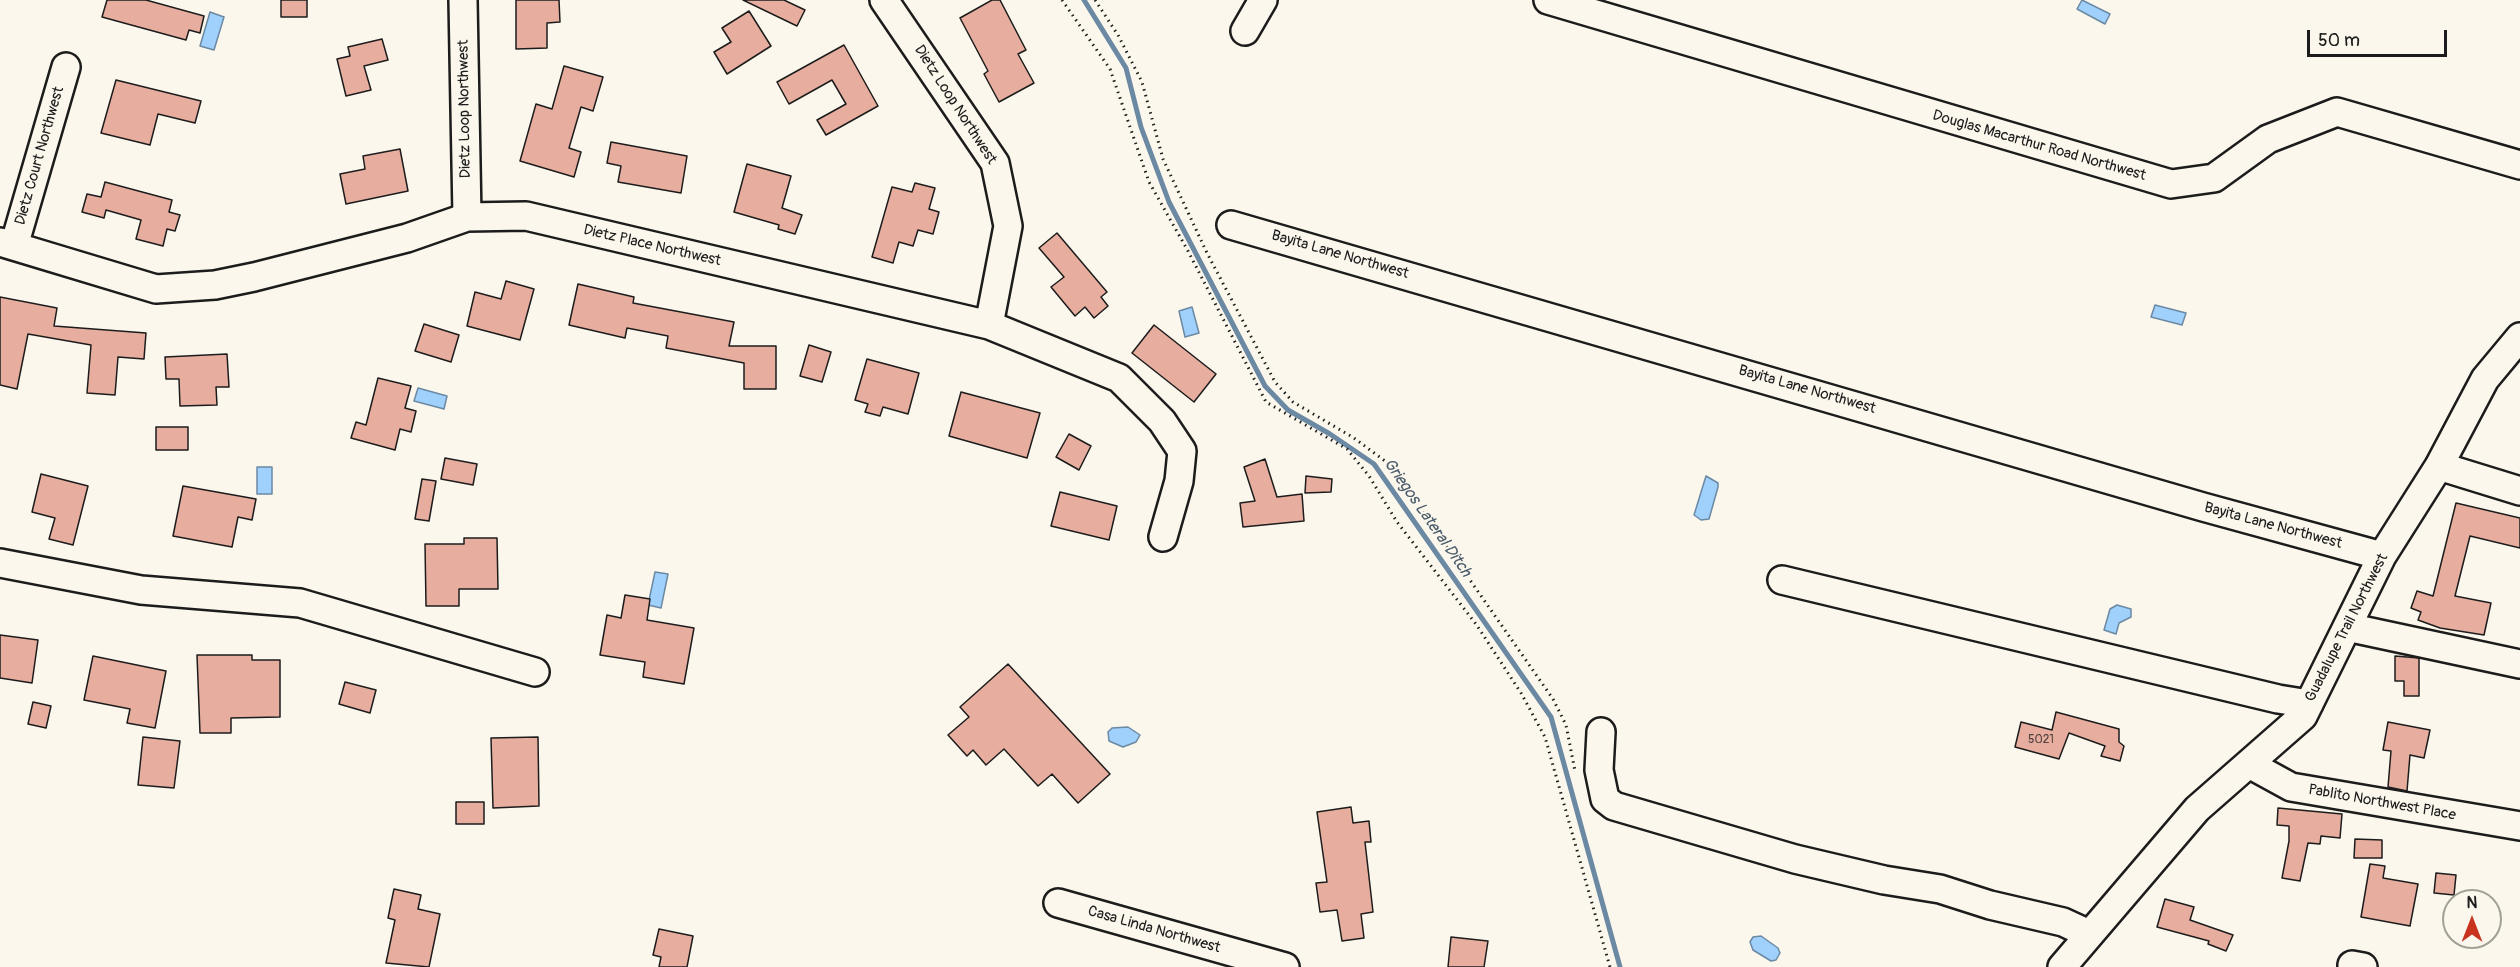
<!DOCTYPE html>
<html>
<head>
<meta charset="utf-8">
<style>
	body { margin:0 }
	#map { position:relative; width:2520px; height:967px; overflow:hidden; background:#fbf7ec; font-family:Pangolin,sans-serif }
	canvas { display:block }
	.north { position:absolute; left:2442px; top:889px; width:60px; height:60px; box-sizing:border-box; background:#fbf7ec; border:2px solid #a29f99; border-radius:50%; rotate:0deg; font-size:16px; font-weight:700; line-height:24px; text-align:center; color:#1c1c1c }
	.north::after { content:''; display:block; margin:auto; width:21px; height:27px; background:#c8321e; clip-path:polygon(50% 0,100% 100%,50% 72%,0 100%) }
	.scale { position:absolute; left:2307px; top:30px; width:140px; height:27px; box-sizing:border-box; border:3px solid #1c1c1c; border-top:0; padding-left:8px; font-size:18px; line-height:21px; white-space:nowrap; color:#1c1c1c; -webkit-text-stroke:4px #fbf7ec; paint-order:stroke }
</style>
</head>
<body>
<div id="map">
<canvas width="2520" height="967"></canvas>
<div class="north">N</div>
<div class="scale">50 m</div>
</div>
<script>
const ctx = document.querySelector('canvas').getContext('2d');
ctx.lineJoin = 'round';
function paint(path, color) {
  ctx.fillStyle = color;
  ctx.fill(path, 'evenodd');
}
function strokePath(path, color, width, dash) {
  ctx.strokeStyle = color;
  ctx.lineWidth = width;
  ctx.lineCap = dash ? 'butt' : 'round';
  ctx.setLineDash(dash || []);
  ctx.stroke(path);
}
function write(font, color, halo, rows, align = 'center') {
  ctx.font = font + ' Pangolin,sans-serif';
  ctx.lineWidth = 4.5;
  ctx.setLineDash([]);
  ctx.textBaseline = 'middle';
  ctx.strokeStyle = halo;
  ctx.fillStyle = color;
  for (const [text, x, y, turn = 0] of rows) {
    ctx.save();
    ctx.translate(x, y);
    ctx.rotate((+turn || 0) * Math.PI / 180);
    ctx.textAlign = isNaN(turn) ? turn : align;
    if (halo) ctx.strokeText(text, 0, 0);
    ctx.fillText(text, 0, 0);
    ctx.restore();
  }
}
const water = new Path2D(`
	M2082,0L2110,14L2105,24L2077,9Z
	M210,12L224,17L214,50L200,46Z
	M2155,305L2186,313L2182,325L2151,317Z
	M1192,307L1199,333L1185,337L1179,311Z
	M418,388L447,396L444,409L414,401Z
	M257,467H272V494H257Z
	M1706,476L1718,483V487L1709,519L1701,520L1694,515Z
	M655,572L668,574L661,608L648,605Z
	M2117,605L2131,609V617L2119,623L2116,634L2104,630L2110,609Z
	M1128,727L1140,735L1136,742L1123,747L1109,741L1108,732L1112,728Z
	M1761,936L1778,948L1780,953L1776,960L1771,961L1753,950L1750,942L1753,937Z`);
paint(water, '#a0d1fd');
strokePath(water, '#6b89a3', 1.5);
strokePath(new Path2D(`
	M1084,0L1126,68L1141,127L1169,202L1265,386L1288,410L1330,434L1374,464L1551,717L1620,967`), '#6b89a3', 5);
const building = new Path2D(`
	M107,0H146L204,16L200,33L189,30L186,40L102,17Z
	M281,0H307V17H281Z
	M516,0H559L560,22L547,23V48L516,49Z
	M743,0H784L805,10L797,26Z
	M992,0H1000L1026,50L1018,54L1034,83L999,102L984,74L988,71L960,18Z
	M749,11L771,46L727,74L714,52L731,42L722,28Z
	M382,39L388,60L364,66L371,90L346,96L337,59L350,56L348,47Z
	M844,45L878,106L826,135L817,120L846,104L832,80L789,104L777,82Z
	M564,66L603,77L593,111L581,107L569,148L581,152L574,177L520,161L536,104L552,109Z
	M116,80L201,101L195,123L158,114L150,145L101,133Z
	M611,142L687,156L681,193L618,182L621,166L607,163Z
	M400,149L408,191L346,204L340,174L365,169L363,156Z
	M747,164L791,176L782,208L802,215L795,234L778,229L779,225L734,212Z
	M105,182L172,200L169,212L180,215L175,231L167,229L163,246L136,239L141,220L106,210L104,218L82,212L87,194L101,197Z
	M915,183L935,188L929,209L939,212L933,234L918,230L913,246L899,242L893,263L872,257L892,187L912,192Z
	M1057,233L1107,292L1101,297L1108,306L1094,318L1085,307L1075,316L1051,287L1064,277L1039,248Z
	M506,281L534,289L520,340L467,326L475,292L501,299Z
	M578,284L634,297L633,303L734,322L729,346H776V389H744V363L666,348L668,336L627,328L625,338L569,325Z
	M0,297L57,308L54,326L146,333L144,359L118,357L115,395L87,393L91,345L28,334L17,389L0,385Z
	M424,324L459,335L451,362L415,351Z
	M1154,325L1216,374L1194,402L1132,353Z
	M809,345L831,352L822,382L800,376Z
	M227,354L229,387H216L217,405L180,406L179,379H166L165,357Z
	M867,359L919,373L908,414L883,407L880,416L865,412L868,404L855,400Z
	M378,378L411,386L405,408L416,411L411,432L400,429L395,450L351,438L356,422L366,425Z
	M961,392L1040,413L1027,458L949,436Z
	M156,427H188V450H156Z
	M1069,434L1091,446L1079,470L1056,457Z
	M445,458L477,464L473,485L441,479Z
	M1265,459L1277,497L1302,494L1304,521L1243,527L1240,503L1255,501L1244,467Z
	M41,474L88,486L73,545L49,539L55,518L32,512Z
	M1306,476L1332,479L1331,492L1305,493Z
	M422,479L436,481L429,521L415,519Z
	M183,486L256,499L252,520L238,517L232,547L173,536Z
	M1060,492L1117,506L1109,540L1051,526Z
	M2456,503L2520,518V548L2470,536L2455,596L2491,603L2484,635L2440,628L2418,620L2421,612L2411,608L2417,591L2433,596Z
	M464,538H497L498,589H459V606H426L425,544H464Z
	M625,595L650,599L647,620L694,628L684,684L643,677L645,662L600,655L607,615L621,618Z
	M0,635L38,640L32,683L0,678Z
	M197,655H252V660H280V717L231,718V733H200Z
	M93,656L166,671L155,728L127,723L130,709L84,700Z
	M2395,656L2419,658V696H2404V681H2395Z
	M1008,664L1110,774L1078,803L1052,774L1038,786L1004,749L986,765L973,750L967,756L948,735L969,717L960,707Z
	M345,682L376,690L370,713L339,704Z
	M33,702L51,706L46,728L28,724Z
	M2056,712L2119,729V742L2124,746L2120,761L2101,756L2105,746L2069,733L2059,759L2015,747L2021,722L2052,730Z
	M2388,722L2430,730L2424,758L2410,755L2407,791L2388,787L2391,751L2383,750Z
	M143,737L180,741L174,788L138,785Z
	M538,737L539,806L493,808L491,738Z
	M456,802H484V824H456Z
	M1351,807L1353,823L1369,821L1371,842H1365L1373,912L1361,914L1364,938L1342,941L1337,910L1320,912L1316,883L1327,882L1317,812Z
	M2278,808L2342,814L2340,838L2321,836L2320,844L2308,843L2300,881L2282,878L2289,841V826L2277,825Z
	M2355,839L2382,840V858H2354Z
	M2370,864L2385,866L2383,878L2418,884L2410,926L2361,917Z
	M2436,873L2456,875L2454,895L2434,893Z
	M394,889L421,895L418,909L440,914L429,967L386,963L395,920L388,918Z
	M2165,899L2194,907L2190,920L2233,935L2226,951L2208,944L2209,941L2157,927Z
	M659,929L693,936L687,967H659L661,957L653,955Z
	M1451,937L1488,941L1484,967H1448Z`);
paint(building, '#e7ae9f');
strokePath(building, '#1c1c1c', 1.5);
const minor = new Path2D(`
	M463,0L467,217
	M884,0L995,163L1008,226L989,325
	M1548,0L2171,184L2214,178L2268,139L2337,112L2520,165
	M1245,31L1263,0
	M1231,225L2203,507L2382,556
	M0,242L156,289L215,285L254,277L407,238L467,217L526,216L989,325L1119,378L1162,421L1182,451L1179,481L1163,537
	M14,246L66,67
	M2439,466L2520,491
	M0,563L141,590L300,603L535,672
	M1782,580L2278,699L2309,704
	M2347,627L2520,664
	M1601,732L1599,770L1605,799L1614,806L1795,859L1884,880L1940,889L1990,905L2063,922L2089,934
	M2249,764L2291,787L2520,826
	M1058,903L1285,967
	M2352,965L2363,967
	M2062,967L2197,809L2303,716L2382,556L2439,466L2485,379L2520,337`);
strokePath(minor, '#1c1c1c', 32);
strokePath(new Path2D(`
	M1062,0L1110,69L1149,182L1188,251L1266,402L1347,449L1369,476L1397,522L1476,624L1521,693L1545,737L1610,967
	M1095,0L1118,35L1142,82L1163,159L1207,253L1275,382L1293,402L1354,438L1389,464L1553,699L1566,725L1575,771`), '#1c1c1c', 3, [1.5, 4.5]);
strokePath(minor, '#fbf7ec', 27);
write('12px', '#4f403d', null, [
	["5021",2041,740]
]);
write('15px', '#1c1c1c', '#fbf7ec', [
	["Dietz Loop Northwest",955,105,57],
	["Dietz Loop Northwest",465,109,-91],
	["Douglas Macarthur Road Northwest",2039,146,16],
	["Dietz Court Northwest",40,156,-74],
	["Dietz Place Northwest",652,246,13],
	["Bayita Lane Northwest",1340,255,16],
	["Bayita Lane Northwest",1807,390,16],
	["Bayita Lane Northwest",2273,526,15],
	["Guadalupe Trail Northwest",2347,628,-63],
	["Pablito Northwest Place",2382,803,10],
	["Casa Linda Northwest",1154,930,16]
]);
write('italic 16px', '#4a5b6b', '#fbf7ec', [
	["Griegos Lateral Ditch",1427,518,55]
]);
</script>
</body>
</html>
